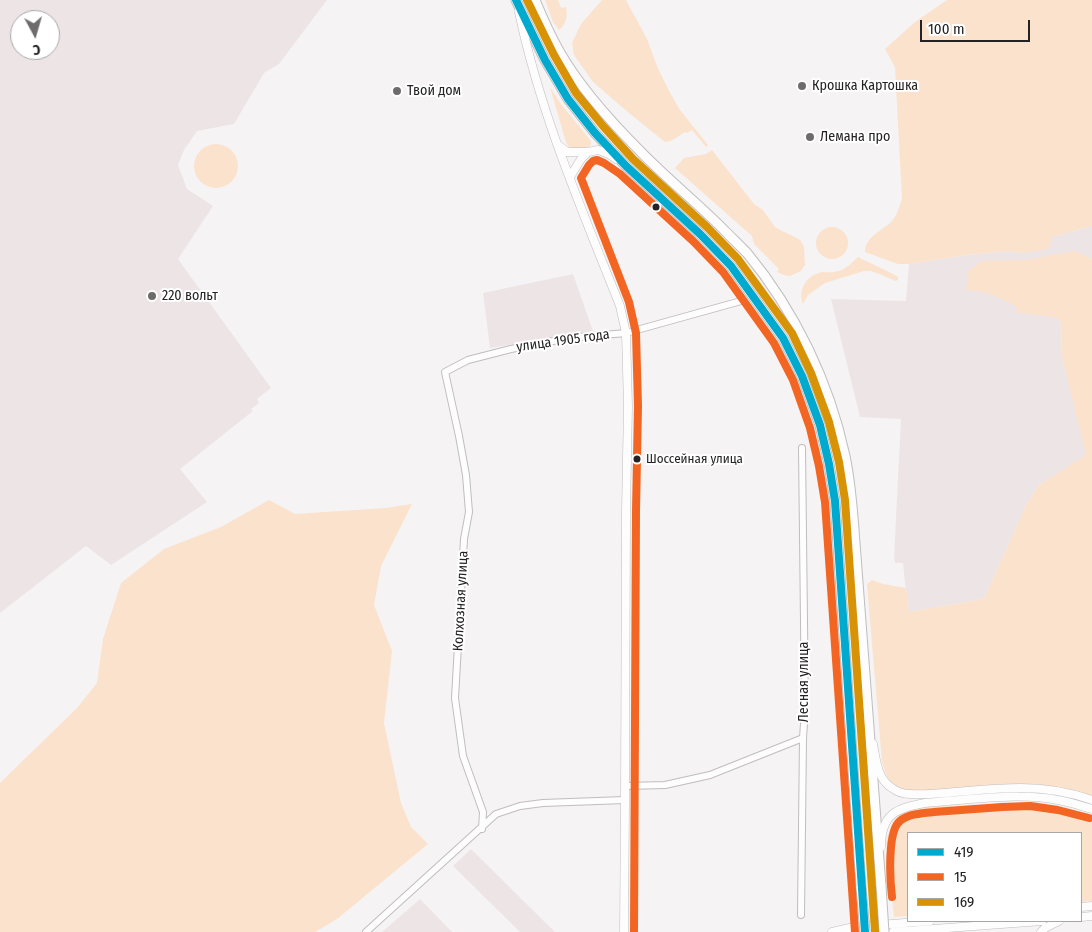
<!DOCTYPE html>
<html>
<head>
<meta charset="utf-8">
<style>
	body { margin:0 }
	#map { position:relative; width:1092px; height:932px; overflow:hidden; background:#f6f3f4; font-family:"Fira Sans Condensed",sans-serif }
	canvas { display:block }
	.legend { position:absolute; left:907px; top:832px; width:175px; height:90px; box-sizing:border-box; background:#fff; border:1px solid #a7a7a7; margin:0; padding:6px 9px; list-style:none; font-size:15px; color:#242223 }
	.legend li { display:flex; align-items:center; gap:10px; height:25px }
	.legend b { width:25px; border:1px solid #a7a7a7 }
	.north { position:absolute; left:10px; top:10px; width:50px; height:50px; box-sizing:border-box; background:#fff; border:1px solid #a7a7a7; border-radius:50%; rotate:174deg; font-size:14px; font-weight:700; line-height:20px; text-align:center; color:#242223 }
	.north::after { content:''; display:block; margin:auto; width:18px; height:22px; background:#6e6b6c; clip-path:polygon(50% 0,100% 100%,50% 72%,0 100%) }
	.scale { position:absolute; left:920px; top:20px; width:110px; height:22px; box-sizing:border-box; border:2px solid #242223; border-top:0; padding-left:6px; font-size:15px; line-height:18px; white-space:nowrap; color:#242223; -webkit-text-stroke:4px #fff; paint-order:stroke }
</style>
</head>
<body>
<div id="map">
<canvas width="1092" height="932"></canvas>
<ul class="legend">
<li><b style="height:6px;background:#00a9ce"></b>419</li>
<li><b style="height:6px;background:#f26522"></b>15</li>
<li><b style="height:6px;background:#d79205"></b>169</li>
</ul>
<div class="north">С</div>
<div class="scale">100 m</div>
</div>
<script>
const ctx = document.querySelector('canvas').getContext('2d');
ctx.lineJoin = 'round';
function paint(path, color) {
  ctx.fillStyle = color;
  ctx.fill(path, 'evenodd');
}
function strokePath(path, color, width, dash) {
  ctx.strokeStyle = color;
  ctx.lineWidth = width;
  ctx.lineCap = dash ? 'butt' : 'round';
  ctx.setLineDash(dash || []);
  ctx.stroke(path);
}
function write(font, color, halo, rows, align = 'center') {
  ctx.font = font + ' "Fira Sans Condensed",sans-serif';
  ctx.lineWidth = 4;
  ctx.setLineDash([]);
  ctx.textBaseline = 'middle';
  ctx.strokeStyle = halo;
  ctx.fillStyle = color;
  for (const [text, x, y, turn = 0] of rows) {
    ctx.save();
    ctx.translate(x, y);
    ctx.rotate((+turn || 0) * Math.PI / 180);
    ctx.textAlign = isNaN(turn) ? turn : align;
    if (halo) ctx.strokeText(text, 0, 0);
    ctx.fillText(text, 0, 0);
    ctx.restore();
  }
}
paint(new Path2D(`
	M0,0H327L279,64L264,73L234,124L197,131L184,150L178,165L187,189L213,206L178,259L271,388L257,399L259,403L251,409L253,411L180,469L207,502L111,565L86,546L0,613ZM20,20H50V50H20Z
	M1092,226V259L1079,253L1060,319L1062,330L1061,354L1087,455L1039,485L1027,503L984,599L909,612L905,583L903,563H895L894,557L901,419L860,417L831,299L906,301L909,264L967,255L1007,251L1024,253L1052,237Z
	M573,274L593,331L490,348L483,293Z
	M471,849L474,852L555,932H520L453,866Z
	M420,899L452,932H382Z`), '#ede4e6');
paint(new Path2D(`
	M545,0H558L561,8L566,7C568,16 566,24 559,30L553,22Z
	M602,0H626L647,39L657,66L668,89L680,110L708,145L706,147L692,130L687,133L685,132L671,141L665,142L629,113L593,82L574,55L572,43L581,24Z
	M947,0H1092V226L1052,237L1049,248L1037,251L1024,253L1007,251L967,255L909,264H898L865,252C865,237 880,232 890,223C897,217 899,207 902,199L895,67L885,49L915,22Z
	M550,87L561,104L591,141C591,143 591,144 590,146C586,151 573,151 569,147C567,145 566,142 565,139Z
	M194 166a22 22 0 1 1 44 0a22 22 0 1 1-44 0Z
	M712,150L754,204L763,210L775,227L782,231L797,238L801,241L804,247L805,265L801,271L790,276L784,275L777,272L779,269L754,244L752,236L675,168L684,158L706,154Z
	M816 243a16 16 0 1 1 32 0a16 16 0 1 1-32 0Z
	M1075,251L1092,259V797C1059,793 1026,788 993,786C966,785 920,797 897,787C887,782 885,771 882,762L867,584L872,580L883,584L906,588L909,612L984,599L1027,503L1039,485L1086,455L1061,354L1062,330L1060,319L1045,316L1015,312L1017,307C997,296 989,292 966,290L968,271L982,261L1025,260Z
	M858,257L893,274L898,277V280L895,281L880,274L870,271H864L825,283L808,295L803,304C797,290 807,274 823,272C828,272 833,273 839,271C847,268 852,263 858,257Z
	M269,500L295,514L386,508L412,504L381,566L374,605L392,651L384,723L401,803L411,827L428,844L337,919L315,932H0V783L77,708L97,683L103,639L121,583L164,549L221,527Z
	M1037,802L1092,815V901L1081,902V833H908V916L894,917L886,841L892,823L900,813L921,807Z`), '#fbe2cc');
const minor = new Path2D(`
	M625,786L665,785L710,775L803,738
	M482,829L483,812L463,756L455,698L464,539L469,512L466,475L459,436L445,372L468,360L511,349L569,338L626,333L741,301
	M801,915L803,738L805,709L802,448
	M366,932L496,814L520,806L543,803L625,800`);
const tertiary = new Path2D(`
	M519,12C540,113 582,210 620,306L626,333L628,406L626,511L625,800L624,932
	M558,145L567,152H588L598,150L609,154L616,159
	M570,177L581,159L588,152
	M873,744C876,759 877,779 892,788C897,792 903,794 910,794C921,795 933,794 944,793C970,791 995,788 1021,788C1045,788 1069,792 1092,800
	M881,847C881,814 896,808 925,803C967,800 1018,792 1058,800C1070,802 1081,806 1092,809
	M1081,907L1092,906
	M1081,917L1092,916
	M832,932L854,927L930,921
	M893,932L1042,921
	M1041,932L1045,928L1059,921`);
const secondary = new Path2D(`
	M516,0L545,60L568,99L595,133L626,166L700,234L731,266L783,338L802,376L820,425L829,464L835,501L861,888
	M535,0C542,17 550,35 559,51C580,88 610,121 640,151C668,180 700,205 728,234C734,240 741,247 747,253C795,311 829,382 845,456C851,484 853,514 855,543L881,886`);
strokePath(minor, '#c0bdbe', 8);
strokePath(tertiary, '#c0bdbe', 9);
strokePath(secondary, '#c0bdbe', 11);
strokePath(minor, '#fefdfd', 6);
strokePath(tertiary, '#fefdfd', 8);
strokePath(secondary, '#fefdfd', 9);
const secondaryBridge = new Path2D(`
	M881,886L884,932
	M861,888L865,932`);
strokePath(secondaryBridge, '#c0bdbe', 11, []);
strokePath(secondaryBridge, '#fefdfd', 9);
strokePath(new Path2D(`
	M516,0L545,60L568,99L595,133L626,166L700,234L731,266L783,338L802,376L820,425L829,464L835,501L865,932`), '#00a9ce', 8);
strokePath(new Path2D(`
	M892,897C890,881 887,831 900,821C908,814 923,813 934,812L1002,807L1030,806L1058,810L1089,818
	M634,932L636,511L638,406L636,333L629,302L581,178L589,165L593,161L597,160L604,163L620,174L693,241L723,272L774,343L793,380L810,428L819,466L825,502L855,932`), '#f26522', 8);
strokePath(new Path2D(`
	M527,0L554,55L576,93L603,126L633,159L707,227L738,259L792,333L811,373L829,422L839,462L845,500L875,931`), '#d79205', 8);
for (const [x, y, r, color] of [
	[802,86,5,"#6e6b6c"],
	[397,91,5,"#6e6b6c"],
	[810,137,5,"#6e6b6c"],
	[656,207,4.5,"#242223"],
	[152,296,5,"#6e6b6c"],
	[637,459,4.5,"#242223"]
]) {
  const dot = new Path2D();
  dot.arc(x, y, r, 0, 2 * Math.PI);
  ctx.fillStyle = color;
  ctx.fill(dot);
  strokePath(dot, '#fff', 2);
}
write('13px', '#242223', '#fff', [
	["Шоссейная улица",646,459]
], 'left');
write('14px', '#242223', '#fff', [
	["Крошка Картошка",812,86],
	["Твой дом",407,91],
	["Лемана про",820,137],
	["220 вольт",162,296]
], 'left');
write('14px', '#242223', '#fff', [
	["улица 1905 года",563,341,-8],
	["Колхозная улица",461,601,-87],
	["Лесная улица",804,682,-90]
]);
</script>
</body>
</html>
